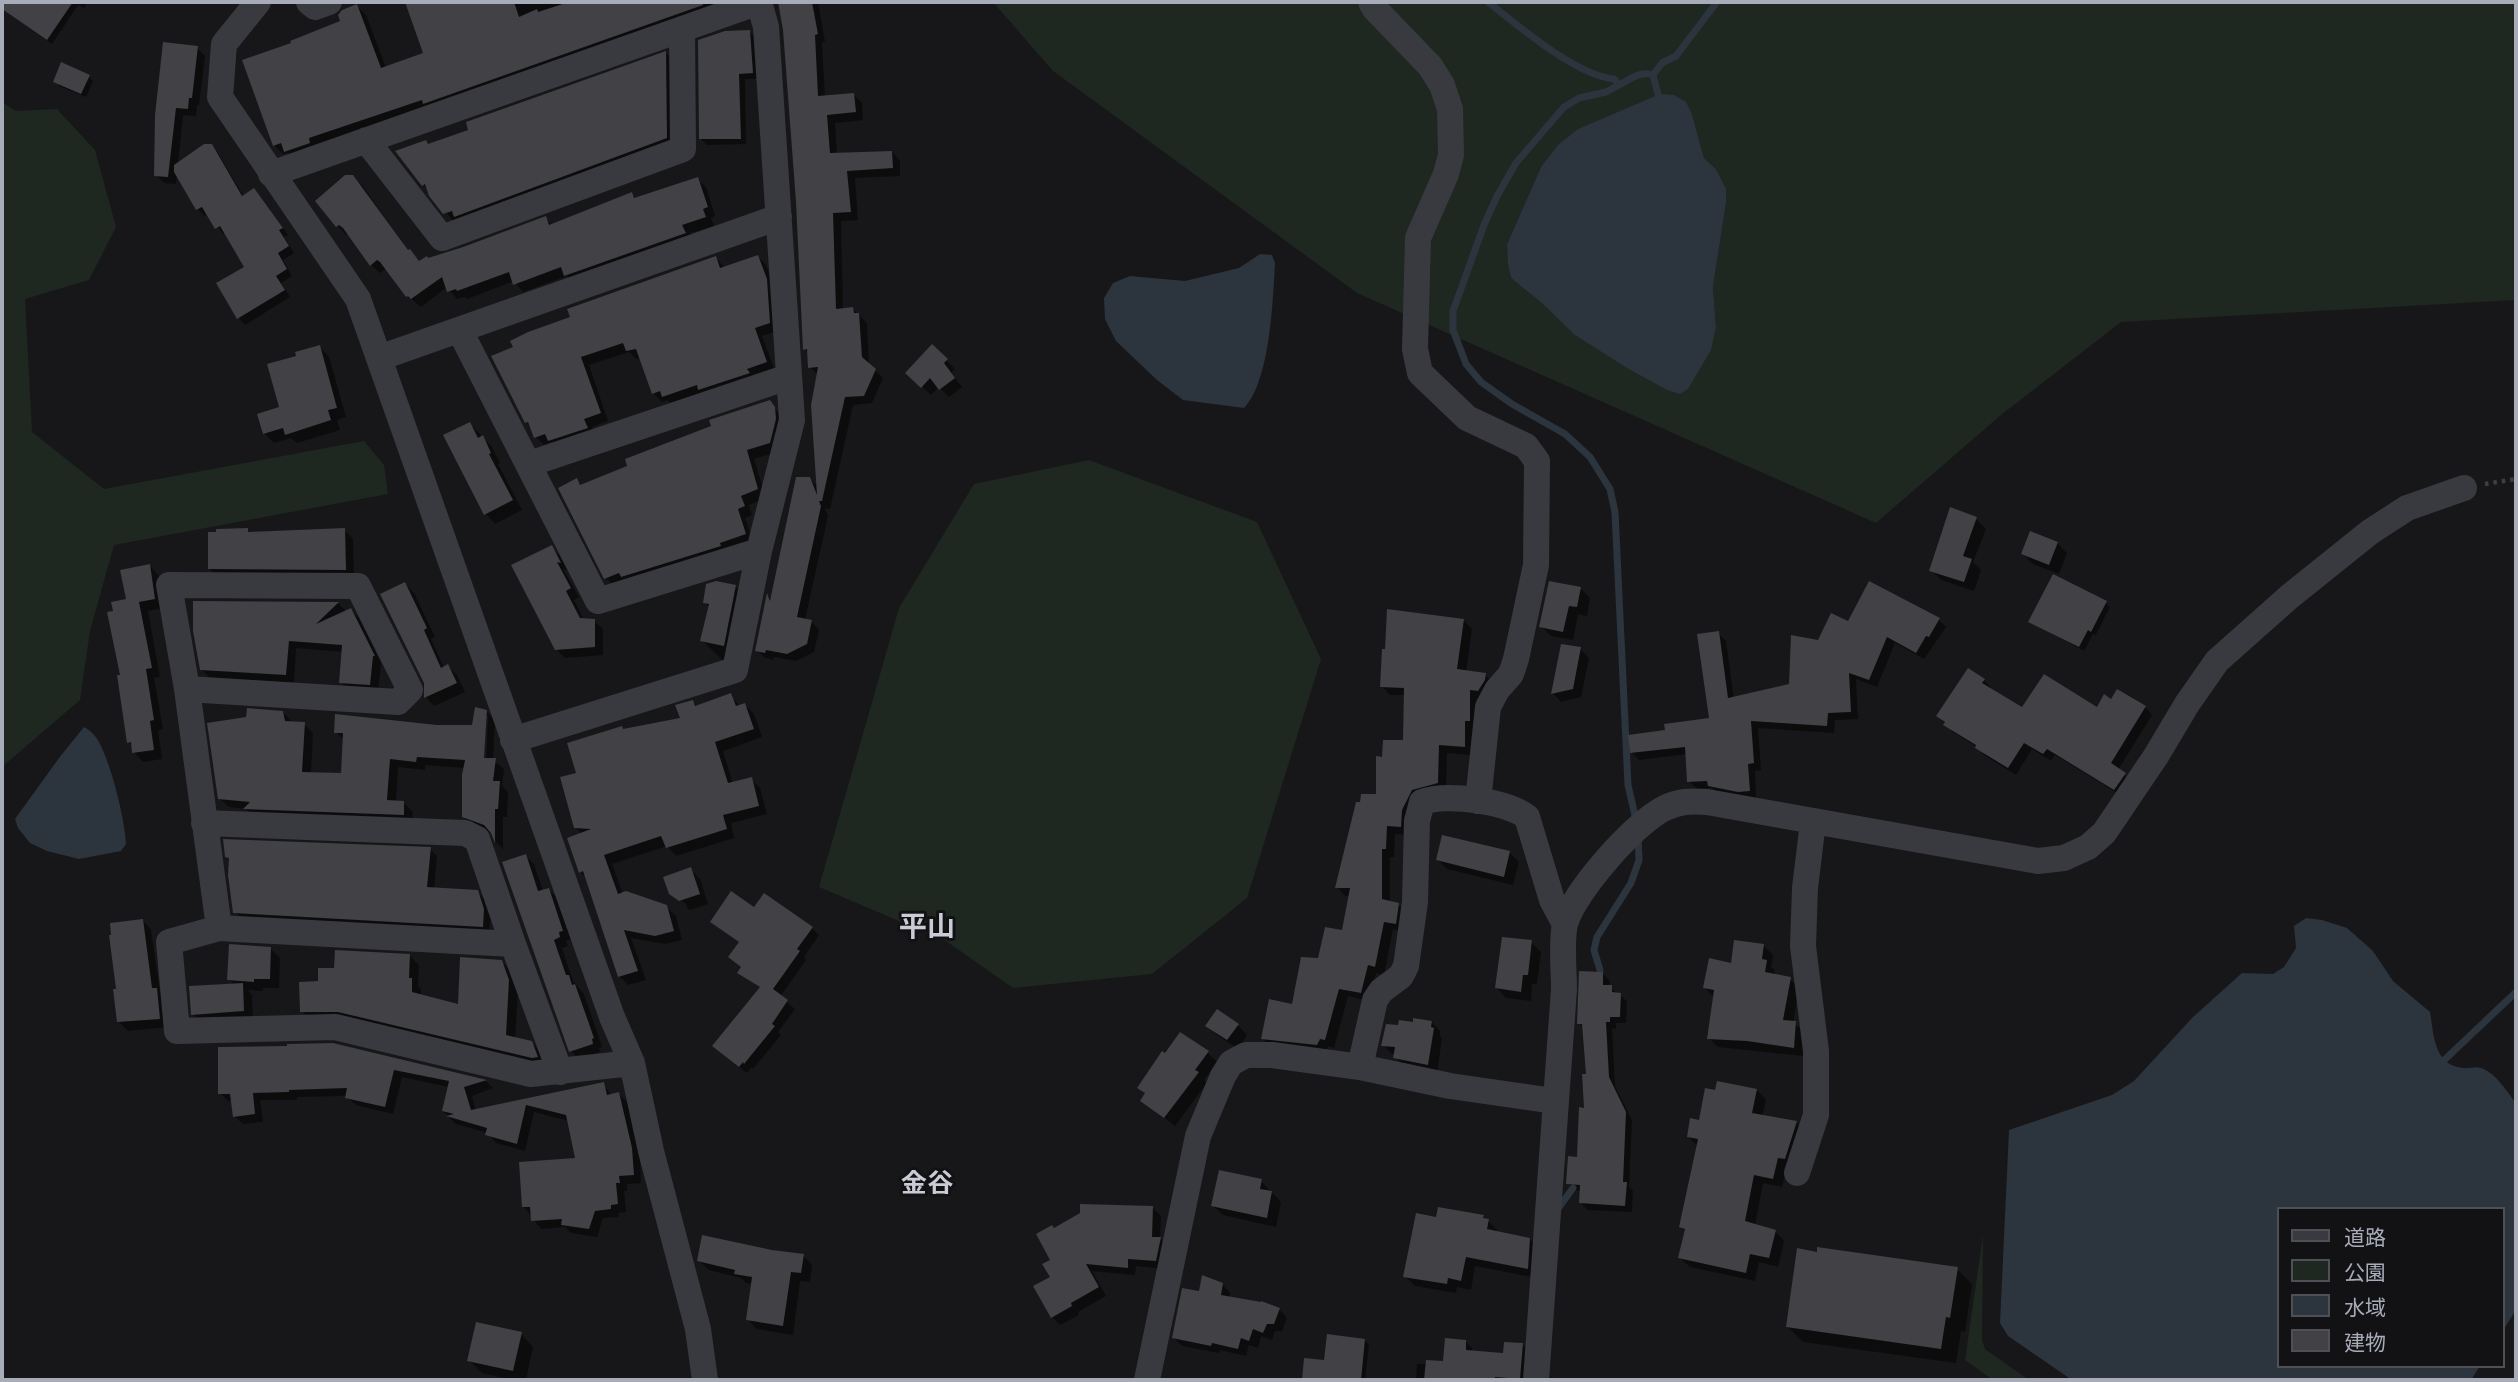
<!DOCTYPE html>
<html>
<head>
<meta charset="utf-8">
<style>
	body { margin:0 }
	#map { position:relative; width:2518px; height:1382px; overflow:hidden; background:#171719; font-family:Manrope,"Noto Sans JP",sans-serif }
	canvas { display:block }
	.frame { position:absolute; inset:0; border:4px solid #a8acb9; pointer-events:none }
	.legend { position:absolute; left:2277px; top:1207px; width:228px; height:161px; box-sizing:border-box; background:#121214; border:2px solid #4e5056; margin:0; padding:9px 12px; list-style:none; font-size:21px; color:#a8acb9 }
	.legend li { display:flex; align-items:center; gap:14px; height:35px }
	.legend b { width:35px; border:2px solid #4e5056 }
</style>
</head>
<body>
<div id="map">
<canvas width="2518" height="1382"></canvas>
<div class="frame"></div>
<ul class="legend">
<li><b style="height:9px;background:#393a40"></b>道路</li>
<li><b style="height:19px;background:#1e2720"></b>公園</li>
<li><b style="height:19px;background:#2c343d"></b>水域</li>
<li><b style="height:19px;background:#414146"></b>建物</li>
</ul>
</div>
<script>
const ctx = document.querySelector('canvas').getContext('2d');
ctx.lineJoin = 'round';
function paint(path, color) {
  ctx.fillStyle = color;
  ctx.fill(path, 'evenodd');
}
function strokePath(path, color, width, dash) {
  ctx.strokeStyle = color;
  ctx.lineWidth = width;
  ctx.lineCap = dash ? 'butt' : 'round';
  ctx.setLineDash(dash || []);
  ctx.stroke(path);
}
function write(font, color, halo, rows, align = 'center') {
  ctx.font = font + ' Manrope,"Noto Sans JP",sans-serif';
  ctx.lineWidth = 6;
  ctx.setLineDash([]);
  ctx.textBaseline = 'middle';
  ctx.strokeStyle = halo;
  ctx.fillStyle = color;
  for (const [text, x, y, turn = 0] of rows) {
    ctx.save();
    ctx.translate(x, y);
    ctx.rotate((+turn || 0) * Math.PI / 180);
    ctx.textAlign = isNaN(turn) ? turn : align;
    if (halo) ctx.strokeText(text, 0, 0);
    ctx.fillText(text, 0, 0);
    ctx.restore();
  }
}
paint(new Path2D(`
	M993,2H2516V300L2121,322L2001,415L1876,523L1357,293L1053,71ZM1692,114L1704,158L1716,169L1726,203L1713,287L1716,327L1544,305L1511,278L1507,244L1541,167Z
	M2,102L16,111L57,109L95,150L116,227L89,280L25,299L32,432L104,489L364,441L384,465L388,494L114,545L90,631L80,700L2,767Z
	M1089,460L1257,522L1321,659L1247,898L1152,974L1013,988L946,941L819,887L899,608L974,484Z
	M1983,1235L1982,1340L1985,1349L2029,1380H1993L1965,1360Z`), '#1e2720');
paint(new Path2D(`
	M1660,94L1674,95L1686,102L1692,114L1704,158L1716,169L1726,189V203L1713,287L1716,327L1711,350L1688,389L1680,394L1667,390L1627,368L1575,335L1544,305L1511,278L1508,264L1507,244L1541,167L1558,145L1578,129Z
	M1260,254L1272,255L1275,263C1273,300 1270,382 1244,408L1183,400L1157,380L1116,341L1105,319L1104,298L1113,283L1130,276L1185,281L1239,268Z
	M84,727C91,731 95,735 99,742C111,764 125,819 126,844L121,851L79,859L47,851L30,843L18,828L15,819L59,758Z
	M2306,918L2322,920L2347,928L2373,951L2393,981L2430,1012C2434,1036 2434,1066 2464,1068C2469,1069 2476,1066 2481,1068C2496,1073 2507,1092 2516,1103V1310L2502,1332V1209H2278V1366H2480L2471,1380H2072L2008,1336L2000,1323L2009,1130L2112,1095L2134,1081L2193,1017L2242,973L2273,974L2284,967L2296,948L2294,926Z`), '#2c343d');
paint(new Path2D(`
	M2,2H88L84,8L78,5L52,44L2,9Z
	M422,2H733L295,160L288,153L283,154L274,145L293,44L342,22L357,6L366,15L386,68L425,54L433,31Z
	M780,2H818L825,42H822L825,97L854,95L862,103L863,120L835,123L837,154L892,152L900,161V176L855,178L858,220L841,221L843,310L853,309L867,323L869,365L883,378L872,403L853,405L830,509L825,508L828,516L805,620L811,621L819,630L814,652L796,661L774,657L773,660L765,658L757,650L768,596L772,600L809,478L818,487V375L810,367L809,354L805,349L803,273L785,30Z
	M750,32L756,38L759,79H745L746,144L707,145L700,138Z
	M197,48L205,56L199,105H197L196,116L183,115L178,164L212,146L218,153L244,197L254,190L260,196L288,235L284,237L294,253L283,260L292,276L281,283L290,297L245,325L239,318L219,284L246,267L226,232L223,234L208,213L204,216L198,209L177,173L176,184L164,183L156,175L157,115Z
	M666,53L675,63L676,147L454,222L397,152L426,142L429,145Z
	M89,77L93,81L86,97L59,86L55,81Z
	M352,176L362,185L409,252L420,262L545,218L553,226L632,194L636,199L697,179L706,187L715,216L711,218L714,226L690,233L693,242L575,284L567,276L523,292L514,281L467,299L465,297L457,299L447,287L421,307L408,296L387,268L380,273L371,265L348,233L346,235L338,226L317,201Z
	M758,257L766,265L775,289L777,331L762,336L775,371L672,404L667,400L662,402L653,393L641,358L636,359L629,352L589,365L608,421L592,427L595,436L558,449L552,442L544,445L536,437L533,428L526,422L572,318L716,258L725,268Z
	M320,347L329,357L346,417L337,420L340,430L297,443L291,438L274,443L265,434L281,408L298,358Z
	M932,347L955,369L951,373L962,387L949,397L939,387L931,395L908,373Z
	M769,402L783,418L778,452L754,459L766,498L749,505L752,515L745,518L754,543L615,587L606,578L576,480L582,486L629,467Z
	M470,424L492,447L500,463L498,464L522,510L495,524L486,514L445,436Z
	M1951,510L1976,519L1986,529L1973,562L1981,570L1974,591L1941,580L1931,570Z
	M247,530L251,534L344,530L353,539L354,578H219L210,569Z
	M2057,543L2067,553L2059,574L2033,564L2023,554Z
	M551,547L560,556L567,570L563,569L579,597L574,600L584,620L594,621L603,629V655L565,658L556,649Z
	M150,566L159,576L164,608L148,611L160,677L154,678L163,729L158,730L162,759L143,762L134,752L133,746L129,742L115,612L128,601Z
	M405,584L414,593L435,637L431,639L444,668L448,666L457,675L465,692L434,706L426,697V683Z
	M735,586L755,606L743,665L722,660L702,640L710,608L704,602Z
	M1581,589L1590,598L1587,616L1578,614L1573,640L1551,636L1541,626Z
	M194,603H338L347,612L351,610L359,618L381,663L378,692L349,690L341,682L344,652L296,648L294,683L209,677L201,669Z
	M2106,603L2110,607L2096,635L2093,634L2084,651L2031,622Z
	M1938,619L1946,627L1924,659L1895,643L1877,687L1856,679L1858,719L1835,720L1834,733L1758,728L1761,770L1755,771L1756,798L1717,793L1712,788L1697,789L1689,781L1687,754L1639,760L1631,752L1667,732L1711,720L1718,633L1726,641L1734,699L1791,685L1819,642L1848,624Z
	M1463,620L1472,629L1466,672L1485,675L1494,684L1473,755L1447,753L1446,792L1409,835L1395,834L1394,857H1390V903L1398,905L1407,913L1404,932L1393,929L1384,975L1376,973L1369,1001L1348,996L1334,1048L1328,1046L1326,1053L1271,1047L1263,1039L1293,1006L1320,960L1343,932L1350,896H1345L1337,887L1378,796L1384,759L1404,742L1405,695H1390L1382,686Z
	M1580,649L1589,658L1581,697L1561,702L1553,693Z
	M1984,680L1991,688L1990,690L2023,710L2097,709L2112,702L2145,707L2152,715L2118,770L2132,781L2122,796L2055,755L2051,761L2032,749L2016,775L1984,755L1977,747L1953,732L1938,716Z
	M730,695L740,706L745,705L754,714L762,737L723,751L733,784L751,779L760,788L767,814L731,823L734,838L676,856L667,846L612,864L623,895L666,907L676,916L682,940L665,944L631,938L646,980L628,985L619,976L587,878L580,872L582,834L575,827L579,774L622,728L625,731L682,719L693,702L698,707Z
	M485,710L495,720L493,760L504,769L502,786L508,792L507,817H503V849L496,842L493,833L473,826L463,816L465,768L425,765V770L398,767L396,802L404,803L413,812L412,823L254,817L246,809L229,807L219,798L283,712L292,722L304,724L313,733L311,774L343,775L345,741L336,732L437,726L473,727ZM484,716H488L486,766H482Z
	M430,849L437,856L434,889L477,892L485,900L491,917L489,933L242,919L235,912L231,860L227,856Z
	M1509,852L1519,862L1513,885L1447,869L1438,860Z
	M525,856L534,864L543,891L549,890L558,898L571,939L566,941L568,946L562,948L573,981L584,994L602,1047L599,1048L600,1052L579,1059L571,1051Z
	M690,869L700,879L708,904L690,910L686,907L687,905L677,897Z
	M755,910L811,928L819,935L804,957L806,960L780,997L795,1009L778,1032L781,1035L753,1069L751,1068L747,1073L722,1053L761,988L740,973L742,968L730,957L740,943L712,922Z
	M142,920L151,929L160,993L165,999L168,1027L128,1031L119,1022L118,990Z
	M1531,942L1541,952L1537,984H1532L1531,1001L1506,998L1497,988Z
	M1764,946L1773,955L1771,967L1775,970L1774,976L1790,979L1799,988L1793,1023L1805,1032L1803,1056L1718,1047L1709,1038L1715,998L1705,988L1732,965Z
	M270,948L280,958L279,988H263V991L248,990L252,995L253,1020L203,1024L193,1014L234,985L229,979Z
	M410,956L419,965L418,986L421,989V996L460,1006L501,961L511,971L518,990L515,1039L531,1042L541,1052L546,1066L312,1021L302,1011L320,983L336,969Z
	M1603,974L1610,981L1609,987L1627,1001L1626,1023H1616V1029L1612,1028L1615,1086L1632,1120L1629,1187L1633,1191L1632,1212L1588,1210L1581,1203V1191L1575,1190L1568,1183L1578,1159L1586,1109L1588,1075L1584,1028L1579,1023Z
	M1432,1022L1440,1031V1036L1442,1038L1437,1073L1404,1066L1395,1057V1054H1392L1383,1045Z
	M1238,1025L1247,1035L1238,1049L1217,1035L1207,1026Z
	M333,1045L486,1081L493,1088L472,1096L476,1111L603,1084L612,1096L619,1094L627,1102L640,1157L641,1183L627,1184V1191H624L626,1212L618,1213L619,1217L603,1218L597,1237L571,1233L565,1227L541,1229L524,1207L577,1160L569,1121L534,1112L525,1151L496,1143L488,1133L456,1124L443,1111L449,1087L402,1077L393,1114L356,1105L346,1096L297,1097V1100H260L263,1122L243,1124L234,1116L232,1101H228L220,1093Z
	M1208,1053L1217,1062L1204,1080L1207,1083L1175,1126L1143,1101L1147,1095L1140,1088Z
	M1757,1090L1766,1100L1762,1117L1797,1123L1806,1132L1787,1167L1782,1187L1763,1183L1755,1225L1775,1231L1784,1241L1778,1267L1759,1262L1755,1281L1690,1267L1680,1258L1686,1232L1681,1227L1698,1146L1688,1137L1700,1122L1716,1092Z
	M1261,1181L1281,1202L1276,1227L1223,1215L1213,1206Z
	M1152,1207L1161,1216L1160,1239L1168,1247L1164,1269L1136,1266L1135,1275L1092,1271L1106,1296L1078,1312L1079,1315L1060,1325L1052,1317L1055,1230Z
	M1439,1209L1484,1217L1497,1230V1233L1530,1239L1539,1249L1537,1278L1475,1266L1471,1290L1457,1287L1456,1293L1415,1286L1405,1276L1437,1219Z
	M771,1252L803,1255L812,1265L810,1282L800,1281L793,1335L757,1329L748,1320L753,1284L746,1283L741,1278L709,1270L699,1261Z
	M1818,1254L1957,1269L1972,1284L1965,1332L1961,1331L1956,1363L1803,1342L1788,1327Z
	M1222,1284L1230,1293L1229,1299L1279,1309L1287,1318L1282,1331H1275L1272,1340L1261,1336L1258,1348L1249,1345L1246,1356L1220,1350L1219,1353L1182,1346L1174,1338L1201,1293Z
	M521,1334L533,1347L526,1380H513L482,1373L469,1360Z
	M1365,1340L1369,1345L1365,1380H1304L1306,1360L1326,1361Z
	M1466,1342L1472,1348V1352L1505,1355L1522,1344L1529,1351L1527,1380H1416L1417,1364L1444,1363Z`), '#0007');
strokePath(new Path2D(`
	M1488,2C1518,26 1577,76 1614,79L1619,85C1629,80 1641,70 1653,75L1660,102
	M1653,75L1662,63L1676,56L1717,2
	M1619,85L1606,92L1579,98L1564,107L1516,163L1497,196L1484,225L1453,311V330L1466,364L1481,382L1512,404L1565,434L1590,457L1610,489L1615,512L1628,785L1636,820
	M1600,970L1594,950L1597,937L1631,883L1639,860L1638,838
	M2438,1066L2516,992
	M1557,1210L1573,1188`), '#2c343d', 7);
paint(new Path2D(`
	M2,2H73L47,40L2,9Z
	M405,2H514L519,17L537,9L538,12L569,2H703V5L423,104L422,100L309,138L310,143L284,152L281,143L273,146L242,60L291,43L290,41L340,21L338,15L342,10L357,4L381,68L423,53Z
	M778,2H812L818,34L815,35L818,96L854,93L856,112L827,115L830,153L892,151L893,168L847,171L851,212L833,213L836,309L853,307L854,313H859L862,357L876,369L864,396L845,397L822,501H819L821,506L797,617L812,620L807,644L787,654L766,650L765,653L755,651L767,593L770,601L796,477H810L817,495L811,405L818,367L808,368L807,349L803,350L796,202L783,30Z
	M750,30L753,73L739,74L741,139H699L698,40L725,31Z
	M163,42L198,46L192,98H189L188,109L176,108L168,177L154,176L155,115Z
	M666,51L667,138L454,217L452,211L443,214L429,196L425,184L422,186L395,151L426,140L428,144L468,130L466,122Z
	M61,62L90,75L81,94L53,82Z
	M204,144H212L242,196L254,188L283,228L279,230L289,246L278,253L287,269L276,276L285,290L237,319L216,283L244,267L220,226L215,229L202,207L196,210L174,172V165Z
	M345,175H353L408,250L410,249L419,261L427,256L428,258L463,247L546,216L549,225L632,192L634,198L698,177L708,207L703,209L706,217L682,225L686,233L564,276L561,267L513,285L509,272L457,291L456,289L447,292L442,277L411,299L408,296L406,297L380,262L377,260L370,266L343,228L339,225L336,227L315,201Z
	M758,255L767,279L770,323L755,328L767,362L747,369L750,373L698,390L697,385L662,397L660,391L652,394L636,349L626,351L623,343L581,357L601,413L584,419L588,428L548,441L545,434L534,438L528,422L525,423L491,356L513,347L510,341L528,332L570,317L567,309L716,256L720,268Z
	M932,344L948,359L944,363L955,378L939,390L930,378L921,388L905,373Z
	M320,345L337,408L328,410L331,420L285,435L283,428L263,434L257,414L279,407L267,364L296,356L295,352Z
	M770,400L775,407L776,419L770,443L747,450L758,489L741,496L745,506L738,509L746,534L720,543L721,546L621,577L619,573L604,579L558,488L577,478L580,485L627,466L625,459L711,426L709,420Z
	M470,422L478,438L483,435L491,453L489,454L513,500L484,515L443,435Z
	M1950,507L1977,517L1963,556L1972,559L1964,582L1929,571Z
	M248,528V532L345,528L346,570L208,569V532H216V529Z
	M2030,531L2058,542L2049,565L2021,554Z
	M552,545L561,563L557,562L571,588L566,591L580,618L595,619V647L555,650L511,565Z
	M150,564L155,599L139,602L152,668L146,669L154,720L150,721L154,750L132,753L131,742L127,743L117,675H120L107,612L113,611L111,602L126,599L120,570Z
	M2053,574L2107,601L2091,632L2088,630L2079,647L2028,622Z
	M716,581L736,585L724,646L700,641L709,604L703,603L706,584Z
	M1549,581L1581,587L1577,607L1569,606L1563,632L1539,627Z
	M1869,581L1940,618L1929,637L1926,636L1916,653L1887,637L1869,680L1849,673L1851,712L1828,713L1827,726L1751,721L1754,763L1748,764L1750,791L1738,792L1708,786L1707,781L1687,782L1685,747L1630,753L1628,735L1665,730L1664,724L1709,718L1697,634L1719,631L1728,698L1789,684L1791,635L1818,640L1831,613L1848,621Z
	M405,582L427,628L424,630L441,668L448,664L457,683L424,698V683L380,594Z
	M193,601L339,602L316,624L351,608L375,656H373L370,685L339,683L342,645L289,641L286,675L200,670L193,631Z
	M1387,609L1464,619L1457,669L1486,673L1485,680L1478,691L1470,690V721H1465V747L1439,745L1438,783L1412,790L1402,810L1401,827L1387,826L1386,849H1382V899L1399,903L1396,924L1384,922L1375,967L1368,965L1361,993L1339,989L1325,1040L1320,1039L1317,1045L1261,1039L1269,999L1292,1004L1301,957L1318,958L1325,927L1342,930L1350,888H1335L1356,802H1360L1361,794H1376V756L1382,757L1383,740H1403L1404,688L1380,687L1382,649H1385Z
	M1561,644L1581,647L1573,689L1551,694Z
	M1968,668L1985,679L1982,683L2022,707L2044,674L2097,707L2104,694L2111,699L2117,689L2146,706L2111,763L2126,773L2114,790L2047,749L2043,754L2024,743L2008,768L1975,748L1976,745L1943,725L1945,722L1936,716Z
	M731,693L736,706L745,703L754,729L715,742L728,783L752,777L759,806L723,815L727,829L666,848L661,836L604,855L618,894L626,891L667,905L674,931L655,936L624,930L638,971L618,977L583,871L579,873L567,838L591,829L574,828L560,777L576,773L567,743L622,726L623,729L680,718L675,705L693,700L695,706Z
	M475,707L487,710L484,758H496L493,781H500L498,809H495V843L491,833L484,825L462,817V775L465,760L417,757L416,762L390,759L387,800L404,801V815L243,809L250,802L218,799L207,723L246,717L247,708L283,711L285,721L305,722L302,772L341,773L343,733H334L335,714L437,725H472Z
	M1442,835L1510,851L1504,877L1436,860Z
	M223,839L431,847L427,887L478,890L484,909L483,927L233,913L228,875L229,858L225,857Z
	M526,854L538,891L549,888L563,931L559,932L560,937L554,940L566,975H569L572,985L575,984L594,1038L592,1039L593,1044L569,1052L502,862Z
	M691,867L700,894L679,901L669,894L663,877Z
	M731,891L754,907L764,893L813,927L797,949L800,951L773,989L788,1000L772,1024L775,1026L744,1064L743,1062L739,1067L712,1046L760,987L737,973L741,967L728,957L739,942L710,922Z
	M143,919L152,988H157L160,1019L117,1022L113,989H116L109,935H111L110,923Z
	M1502,937L1532,940L1528,975H1523L1521,992L1495,988Z
	M1734,940L1764,944L1762,959L1767,960L1765,972L1791,977L1783,1020L1796,1021L1794,1048L1747,1041L1707,1039L1714,990L1703,988L1709,958L1731,963Z
	M229,944L271,947L270,979H254V982L227,980Z
	M335,950L410,954L409,978H412V992L458,1004L460,957L502,960L509,980L506,1035L532,1041L538,1057L532,1058L338,1012H300L299,982L318,981V968H334Z
	M1579,971L1603,972V985H1612V992L1621,993L1620,1017H1610V1022H1606L1609,1077L1626,1112L1623,1182H1627L1625,1206L1579,1203L1580,1185L1566,1184L1568,1156L1577,1157L1579,1107L1584,1108L1582,1074H1586L1582,1024H1577Z
	M243,983L244,1011L191,1015L189,986Z
	M1217,1009L1239,1024L1227,1040L1205,1026Z
	M1413,1018L1432,1021L1431,1027L1434,1028L1428,1065L1393,1058L1395,1047L1381,1046L1386,1024L1398,1025L1399,1020L1413,1022Z
	M1180,1032L1209,1051L1195,1070L1199,1072L1164,1118L1140,1101L1145,1093L1137,1088L1162,1051L1165,1053Z
	M333,1043L487,1080L464,1087L471,1110L604,1082L607,1095L619,1092L632,1148L634,1175L619,1176L620,1183H616L618,1204L611,1205V1209L595,1211L589,1229L561,1225L562,1219L531,1221L530,1207H522L519,1162L575,1158L566,1115L526,1105L517,1144L485,1135L487,1128L446,1116L454,1114L442,1111L449,1081L394,1070L385,1107L345,1098L347,1088L289,1090V1092L253,1093L255,1114L233,1117L230,1094H218V1047L287,1046V1044Z
	M1717,1081L1757,1089L1752,1113L1797,1121L1785,1159L1778,1158L1773,1179L1754,1175L1745,1221L1776,1230L1769,1258L1750,1254L1746,1273L1678,1258L1685,1229L1679,1227L1698,1139L1687,1137L1690,1118L1699,1120L1705,1088L1715,1090Z
	M1219,1170L1262,1179L1260,1189L1272,1191L1267,1218L1211,1206Z
	M1080,1204L1153,1206L1152,1237H1161L1156,1261L1128,1259V1268L1086,1264L1099,1287L1071,1303L1072,1306L1051,1318L1033,1286L1050,1277L1042,1264L1050,1260L1036,1234L1052,1225L1054,1228L1080,1213Z
	M1438,1207L1484,1215L1483,1218L1489,1219L1487,1229L1530,1238L1528,1269L1466,1257L1461,1281L1448,1278L1447,1284L1403,1277L1416,1213L1436,1217Z
	M702,1235L772,1250L804,1254L801,1273L791,1272L783,1326L746,1320L752,1277L734,1274L735,1270L697,1261Z
	M1817,1247L1958,1267L1950,1318L1946,1317L1941,1349L1786,1327L1797,1248L1817,1252Z
	M1202,1275L1223,1283L1221,1295L1261,1302V1301L1280,1308L1274,1324H1267L1263,1333L1253,1329L1249,1341L1241,1338L1238,1349L1212,1343L1211,1346L1172,1338L1182,1288L1199,1291Z
	M476,1322L522,1332L513,1371L467,1361Z
	M1327,1334L1365,1339L1361,1380H1302L1304,1358L1324,1360Z
	M1445,1338L1466,1340V1350L1503,1353L1504,1342L1523,1343L1520,1379L1495,1377V1380H1424L1426,1360L1443,1361Z`), '#414146');
strokePath(new Path2D(`
	M2485,484L2516,479`), '#3d3f45', 4.5, [3.5, 5]);
strokePath(new Path2D(`
	M258,2L224,44L220,97L358,299L612,1017L632,1063L651,1151L698,1329L705,1380
	M309,2L315,7L329,2
	M1371,2L1375,9L1430,66L1442,85L1450,109L1451,155L1446,174L1418,238L1415,349L1420,373L1467,418L1526,446L1537,461L1536,565L1516,659L1511,674L1497,690L1488,707L1478,801
	M366,140L442,238L683,149L682,29
	M271,174L759,2
	M460,331L598,601L759,551
	M379,358L779,217
	M529,464L788,377
	M187,689L398,702L410,690L358,586L169,585L187,689L219,928
	M513,740L735,670L759,551L792,420L766,27L759,2
	M204,823L465,833L477,839L513,944
	M1360,1067L1450,1086L1554,1101
	M560,1072L513,944L219,928L169,942L177,1031L335,1027L531,1074L632,1063
	M1797,1173L1816,1115V1051L1803,946L1805,888L1813,822
	M1147,1380L1198,1136L1223,1076L1231,1063L1246,1055H1272L1360,1067L1375,1000L1381,991L1401,976L1406,966L1415,902L1417,821L1422,802C1446,793 1507,801 1527,817L1552,900L1565,924
	M1536,1380L1564,989C1564,972 1561,940 1565,924C1573,893 1635,822 1665,808C1679,801 1691,801 1707,802L2038,861L2064,858L2088,847L2104,833L2156,756L2187,704L2217,661L2289,597L2370,532L2407,508L2464,488`), '#393a40', 26);
write('bold 26px', '#c9cbd5', '#121214', [
	["金谷",927,1185]
]);
write('bold 28px', '#c9cbd5', '#121214', [
	["平山",927,928]
]);
</script>
</body>
</html>
